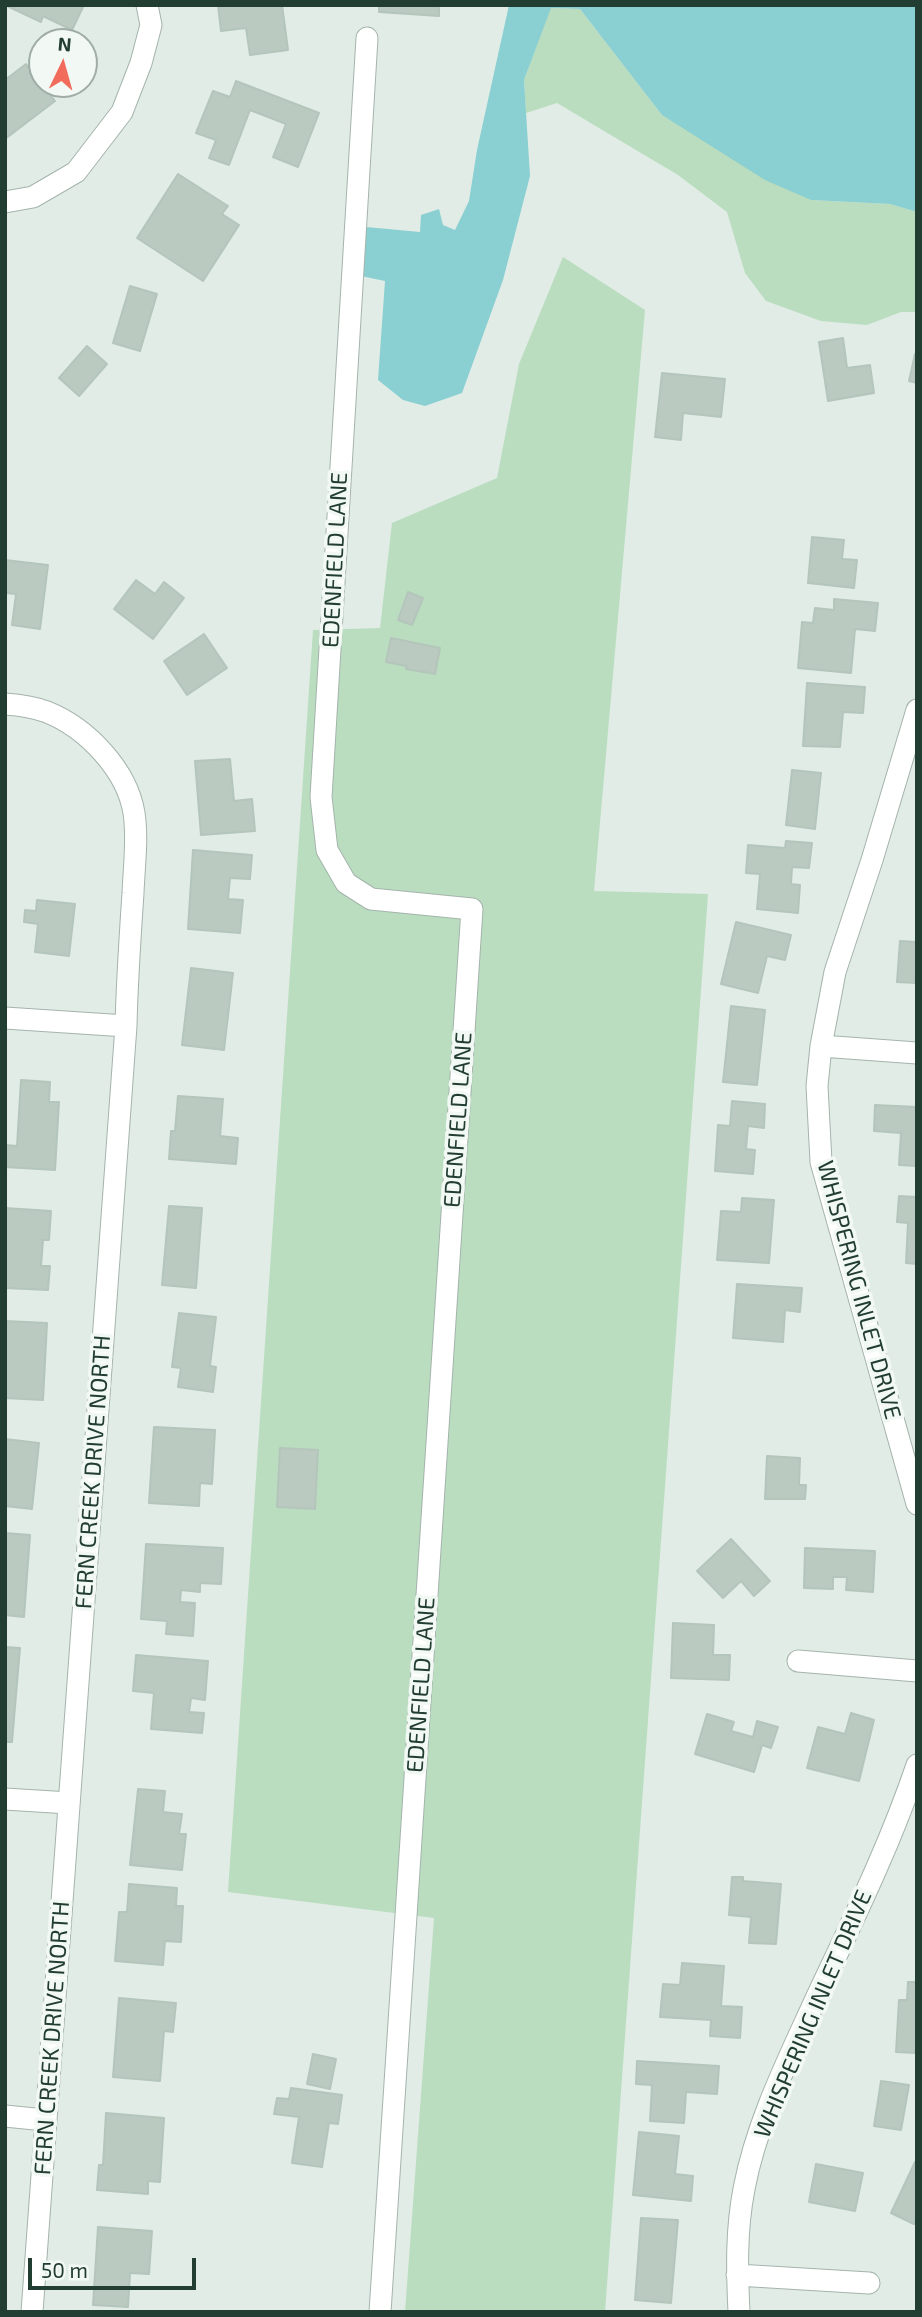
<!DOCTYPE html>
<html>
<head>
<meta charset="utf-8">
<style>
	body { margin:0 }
	#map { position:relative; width:922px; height:2317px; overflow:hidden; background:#e1ece6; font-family:"Exo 2",sans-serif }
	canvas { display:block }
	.frame { position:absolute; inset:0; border:7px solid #223d32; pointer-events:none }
	.north { position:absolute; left:28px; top:28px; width:70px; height:70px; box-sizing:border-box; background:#f2f8f4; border:2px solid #9fada6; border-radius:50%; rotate:5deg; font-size:19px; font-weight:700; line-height:28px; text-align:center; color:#223d32 }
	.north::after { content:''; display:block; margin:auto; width:24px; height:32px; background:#f16c5a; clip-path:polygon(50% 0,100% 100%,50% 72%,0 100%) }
	.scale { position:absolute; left:28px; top:2258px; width:168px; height:32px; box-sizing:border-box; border:4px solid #223d32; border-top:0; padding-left:9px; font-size:21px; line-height:24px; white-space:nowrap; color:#223d32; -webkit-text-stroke:5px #f2f8f4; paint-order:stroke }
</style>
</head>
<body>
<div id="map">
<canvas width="922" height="2317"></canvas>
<div class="frame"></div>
<div class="north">N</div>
<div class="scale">50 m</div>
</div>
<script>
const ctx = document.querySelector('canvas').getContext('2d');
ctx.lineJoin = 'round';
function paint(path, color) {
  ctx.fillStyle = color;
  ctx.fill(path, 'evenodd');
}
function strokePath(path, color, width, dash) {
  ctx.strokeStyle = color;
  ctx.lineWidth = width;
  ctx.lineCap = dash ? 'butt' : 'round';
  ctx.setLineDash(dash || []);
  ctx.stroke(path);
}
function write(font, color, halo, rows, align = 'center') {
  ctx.font = font + ' "Exo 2",sans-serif';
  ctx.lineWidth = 7;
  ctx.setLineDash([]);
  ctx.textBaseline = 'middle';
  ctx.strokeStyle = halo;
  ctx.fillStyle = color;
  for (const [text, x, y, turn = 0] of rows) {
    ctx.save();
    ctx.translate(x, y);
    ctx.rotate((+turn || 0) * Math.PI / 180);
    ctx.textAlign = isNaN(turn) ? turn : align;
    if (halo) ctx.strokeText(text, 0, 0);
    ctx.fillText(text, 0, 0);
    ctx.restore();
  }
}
paint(new Path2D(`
	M550,8L580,9L662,115L811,200L890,204L917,212V312H901L867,325L821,321L766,301L745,273L727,212L678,175L557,103L526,113L524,80Z
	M563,257L645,310L594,891L708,894L605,2312H405L434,1918L228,1892L313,630L380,628L392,523L497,478L519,364Z`), '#baddbf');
paint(new Path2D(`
	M509,5H917V212L890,204L811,200L765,180L662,115L580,9L551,8L524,80L530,176L503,280L462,393L425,406L403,400L378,380L385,281L361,276L366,227L420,232L421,215L439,209L443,225L455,230L469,201L477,150Z`), '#8acfd1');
const building = new Path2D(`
	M5,5H84L72,30L43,16L41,22Z
	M218,5H282L288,50L250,55L246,28L221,31Z
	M379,5H439V16L379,12Z
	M26,64L55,101L5,139V80Z
	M236,81L319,113L298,167L273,157L286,124L250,110L229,165L209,158L216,140L196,133L213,91L230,97Z
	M178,174L228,206L222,214L239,225L203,281L137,238Z
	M130,286L157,294L140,351L113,343Z
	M843,338L847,368L870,365L874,393L828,401L819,342Z
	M87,346L107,364L79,396L59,378Z
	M915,354H917V383L909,381Z
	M662,373L725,379L721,417L683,413L681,440L655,437Z
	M812,537L844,540L842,559L857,560L854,588L808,583Z
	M5,560L48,565L40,629L12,625L16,594L5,593Z
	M136,580L155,594L164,582L184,598L153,639L114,609Z
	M408,592L423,598L412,625L398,620Z
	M834,599L878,603L875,631L855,629L851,673L798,668L802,622L813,623L815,608L834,610Z
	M204,634L227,668L187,695L164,661Z
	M391,638L440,648L435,674L406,669L407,666L386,662Z
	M807,683L865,687L863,713L843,712L840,747L803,746Z
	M230,759L234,801L252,799L255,831L201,835L195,761Z
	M792,770L821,773L815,829L786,825Z
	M786,841L812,843L809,868L792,867L791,884L800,885L798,913L757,909L760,874L746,873L748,845L785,848Z
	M193,850L252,855L250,879L230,878L228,899L243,900L240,933L188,929Z
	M37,900L75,904L69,956L35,952L38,924L24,922L25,910L36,911Z
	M736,922L791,935L785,960L767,956L758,993L721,984Z
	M900,941L917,942V983L897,982Z
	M191,968L233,973L224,1050L182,1045Z
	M731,1006L765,1010L757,1085L723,1082Z
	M21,1080L50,1082L49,1102H59L55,1170L5,1167V1145L17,1146Z
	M178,1096L223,1099L220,1136L238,1138L236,1164L169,1159L171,1131H175Z
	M732,1101L765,1104L764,1128L748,1126L746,1149L755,1150L753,1174L715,1171L718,1125L730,1126Z
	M875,1105L917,1107V1166L899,1165L901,1133L874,1131Z
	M899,1196L917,1197V1264L906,1263L908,1223L897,1222Z
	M742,1198L774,1200L769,1263L717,1260L721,1211L741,1212Z
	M169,1206L202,1208L196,1288L162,1285Z
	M5,1208L51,1211L49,1240H43L41,1266H50L48,1290L5,1288Z
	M737,1284L802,1288L800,1312L785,1310L783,1342L733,1338Z
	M179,1313L216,1317L210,1366L216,1367L213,1392L178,1387L181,1368L172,1367Z
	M5,1321L47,1323L43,1400L5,1398Z
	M154,1427L215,1430L212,1484L200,1483L199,1506L149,1503Z
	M5,1439L39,1443L32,1509L5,1506Z
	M280,1448L318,1450L315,1509L277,1507Z
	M767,1456L800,1458L799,1485H806L805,1499H765Z
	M5,1533L30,1535L24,1617L5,1615Z
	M731,1539L770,1581L754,1596L741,1581L723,1598L697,1571Z
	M146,1544L223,1548L221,1584L200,1583V1592L181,1590L180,1602L195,1603L193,1636L166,1634L167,1621L141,1619Z
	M805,1548L875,1551L873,1592L846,1590L847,1577H833V1589L804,1588Z
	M673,1623L714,1625L713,1655H730L729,1680L671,1678Z
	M5,1647L20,1648L12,1742H5Z
	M136,1655L208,1661L205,1700L191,1698L189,1712L204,1713L202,1733L151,1729L154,1693L133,1691Z
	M851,1713L874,1720L859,1781L807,1768L818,1727L845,1734Z
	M707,1714L734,1722L731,1731L753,1737L757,1721L778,1727L771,1748L762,1745L754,1772L695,1754Z
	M138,1789L165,1791L163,1812L182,1814L179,1834H186L182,1870L130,1865Z
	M732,1877H743V1881L781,1884L776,1944L749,1943L751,1917L729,1915Z
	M129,1884L177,1888L176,1906H183L181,1942L165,1941L163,1965L115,1961L119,1912H127Z
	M682,1963L724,1966L721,2006L742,2007L740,2038L710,2036L711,2020L660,2017L663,1984L680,1985Z
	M908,1982H917V2053L896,2052L899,2000H907Z
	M119,1998L176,2003L173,2032L164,2031L160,2081L113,2077Z
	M313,2054L336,2059L330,2089L307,2084Z
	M637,2061L719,2066L717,2094L686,2092L684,2123L650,2121L652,2085L636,2084Z
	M881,2081L909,2085L901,2130L874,2126Z
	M291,2088L342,2095L338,2124L329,2123L322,2167L292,2163L299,2117L274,2114L277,2098L289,2099Z
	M106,2113L164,2118L160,2182L148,2181V2194L97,2190L99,2165H103Z
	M639,2132L679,2136L675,2174L693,2176L691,2201L633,2195Z
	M915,2162L917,2163V2217L914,2224L891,2213Z
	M816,2164L863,2173L855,2211L809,2202Z
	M641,2218L678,2220L671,2303L635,2300Z
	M98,2227L152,2231L149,2274L130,2273L128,2307L93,2305Z`);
paint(building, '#bacac1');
strokePath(building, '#b4c5bc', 2);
const minor = new Path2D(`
	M367,38L321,797L327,850L346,883L371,899L472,909L380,2312
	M5,202L33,197L76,172L122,112L141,63L151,25L147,5
	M5,704C19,705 34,707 47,712C87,728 127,770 134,813C138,839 134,867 133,893C130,937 127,981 126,1026L32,2312
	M917,710L872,860L835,972L821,1046L817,1086L821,1162L917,1504
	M5,1018L126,1026
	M821,1046L917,1053
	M798,1661L917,1671
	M5,1799L69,1803
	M5,2116L45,2120
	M737,2275L869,2283
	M739,2312C737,2271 736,2230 744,2189C756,2125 786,2064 813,2005C850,1926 889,1848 917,1765`);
strokePath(minor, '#a4b4ac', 23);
strokePath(minor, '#fff', 21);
write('23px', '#223d32', '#f2f8f4', [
	["EDENFIELD LANE",335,560,-87],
	["EDENFIELD LANE",458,1120,-86],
	["WHISPERING INLET DRIVE",859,1290,75],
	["FERN CREEK DRIVE NORTH",93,1472,-86],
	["EDENFIELD LANE",421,1685,-86],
	["WHISPERING INLET DRIVE",813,2014,-67],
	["FERN CREEK DRIVE NORTH",52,2038,-86]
]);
</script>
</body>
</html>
